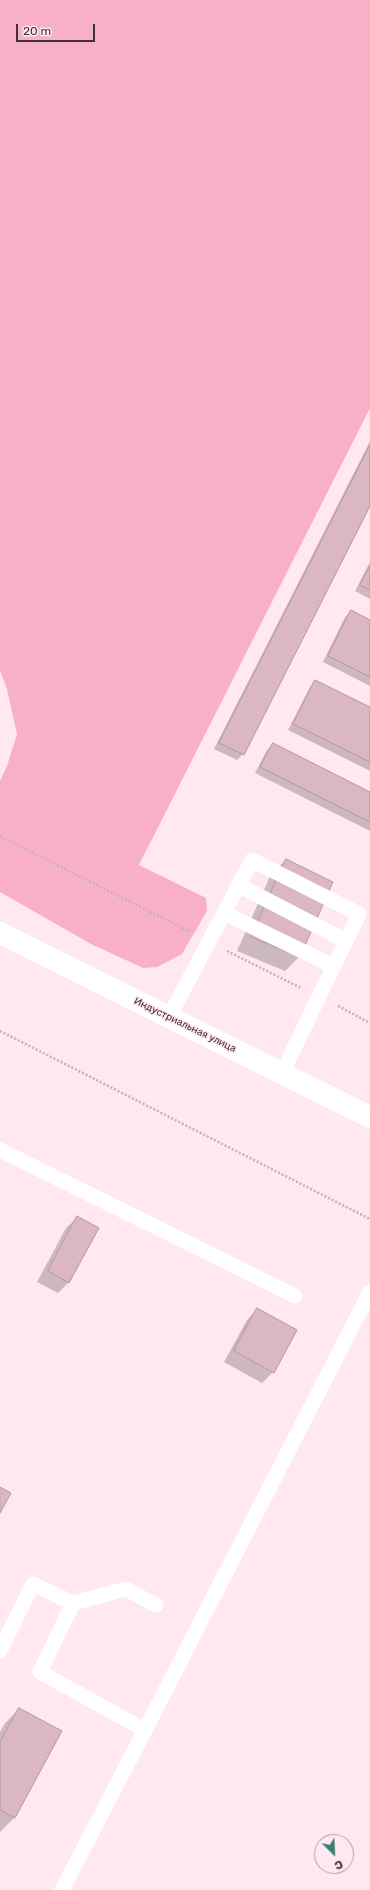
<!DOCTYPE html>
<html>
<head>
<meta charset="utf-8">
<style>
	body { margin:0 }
	#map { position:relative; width:370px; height:1890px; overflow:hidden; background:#ffe8ef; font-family:Rubik,sans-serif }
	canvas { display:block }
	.north { position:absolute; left:314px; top:1834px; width:40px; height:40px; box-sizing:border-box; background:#ffe8ef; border:1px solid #b29fa5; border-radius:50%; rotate:156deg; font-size:11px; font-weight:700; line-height:16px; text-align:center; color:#3f3135 }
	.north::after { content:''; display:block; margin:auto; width:14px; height:18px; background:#3b7e71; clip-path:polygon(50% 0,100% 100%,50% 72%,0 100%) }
	.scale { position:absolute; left:16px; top:24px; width:79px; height:18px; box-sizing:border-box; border:2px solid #3f3135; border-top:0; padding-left:5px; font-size:12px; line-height:14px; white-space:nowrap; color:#3f3135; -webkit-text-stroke:3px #ffe8ef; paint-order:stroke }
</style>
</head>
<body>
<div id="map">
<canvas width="370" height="1890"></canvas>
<div class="north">С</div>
<div class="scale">20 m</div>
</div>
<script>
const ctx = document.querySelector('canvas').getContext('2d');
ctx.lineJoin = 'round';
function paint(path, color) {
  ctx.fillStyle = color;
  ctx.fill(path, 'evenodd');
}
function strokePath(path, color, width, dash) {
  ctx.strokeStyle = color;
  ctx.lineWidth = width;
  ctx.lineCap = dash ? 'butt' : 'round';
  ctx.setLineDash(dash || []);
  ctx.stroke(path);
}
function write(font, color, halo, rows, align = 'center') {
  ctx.font = font + ' Rubik,sans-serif';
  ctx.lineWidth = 3;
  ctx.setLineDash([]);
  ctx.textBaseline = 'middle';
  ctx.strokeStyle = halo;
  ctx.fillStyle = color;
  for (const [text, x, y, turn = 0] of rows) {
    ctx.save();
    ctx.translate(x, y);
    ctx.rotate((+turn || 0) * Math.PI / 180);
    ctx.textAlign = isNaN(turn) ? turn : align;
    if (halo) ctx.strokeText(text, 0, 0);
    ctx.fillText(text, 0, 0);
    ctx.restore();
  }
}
paint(new Path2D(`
	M0,0H370V408L139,865L206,898L207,911L182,954L157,967L143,968L91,944L0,892V781L7,766L17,734L7,689L0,670Z`), '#f8b0c7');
paint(new Path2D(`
	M370,441V503L243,754L237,760L214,749Z
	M370,562V599L355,591Z
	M351,612L370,621V686L323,662L345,617Z
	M315,681L370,708V771L288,730L310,687Z
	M273,744L370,793V831L255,773L267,750Z
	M286,860L299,957L285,971L237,951L271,874Z
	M77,1218L69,1282L58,1293L37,1282L66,1228Z
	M257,1309L273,1372L262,1383L224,1362L247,1320Z
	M19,1709L61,1732L14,1818L0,1832V1732L5,1723Z`), '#0003');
const building = new Path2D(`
	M370,445V506L244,755L219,743Z
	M370,566V590L360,585Z
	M351,610L370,620V677L328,656Z
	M315,680L370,707V762L293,724Z
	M273,743L370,792V822L260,767Z
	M286,859L333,882L300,957L251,937Z
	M77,1216L99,1228L69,1283L48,1271Z
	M257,1308L297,1330L274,1373L234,1351Z
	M0,1487L11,1493L0,1513Z
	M19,1708L62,1731L15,1818L0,1810V1742Z`);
paint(building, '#dab7c1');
strokePath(building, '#b896a0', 1);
strokePath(new Path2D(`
	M0,836L190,932
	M227,951L301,988
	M338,1006L370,1023
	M0,1031L370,1219`), '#c4b0b6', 2.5, [2, 2]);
strokePath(new Path2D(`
	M238,885L346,941
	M224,913L333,966
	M169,1017L252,860L359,914L282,1073
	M0,1150L295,1296
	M0,1651L33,1584L73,1603
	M145,1730L370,1292
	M62,1890L145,1730L40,1672L73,1603L126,1589L156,1605`), '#fff', 15);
strokePath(new Path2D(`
	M0,933L370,1117`), '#fff', 22);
write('10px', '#3f3135', '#ffe8ef', [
	["Индустриальная улица",185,1025,26]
]);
</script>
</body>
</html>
